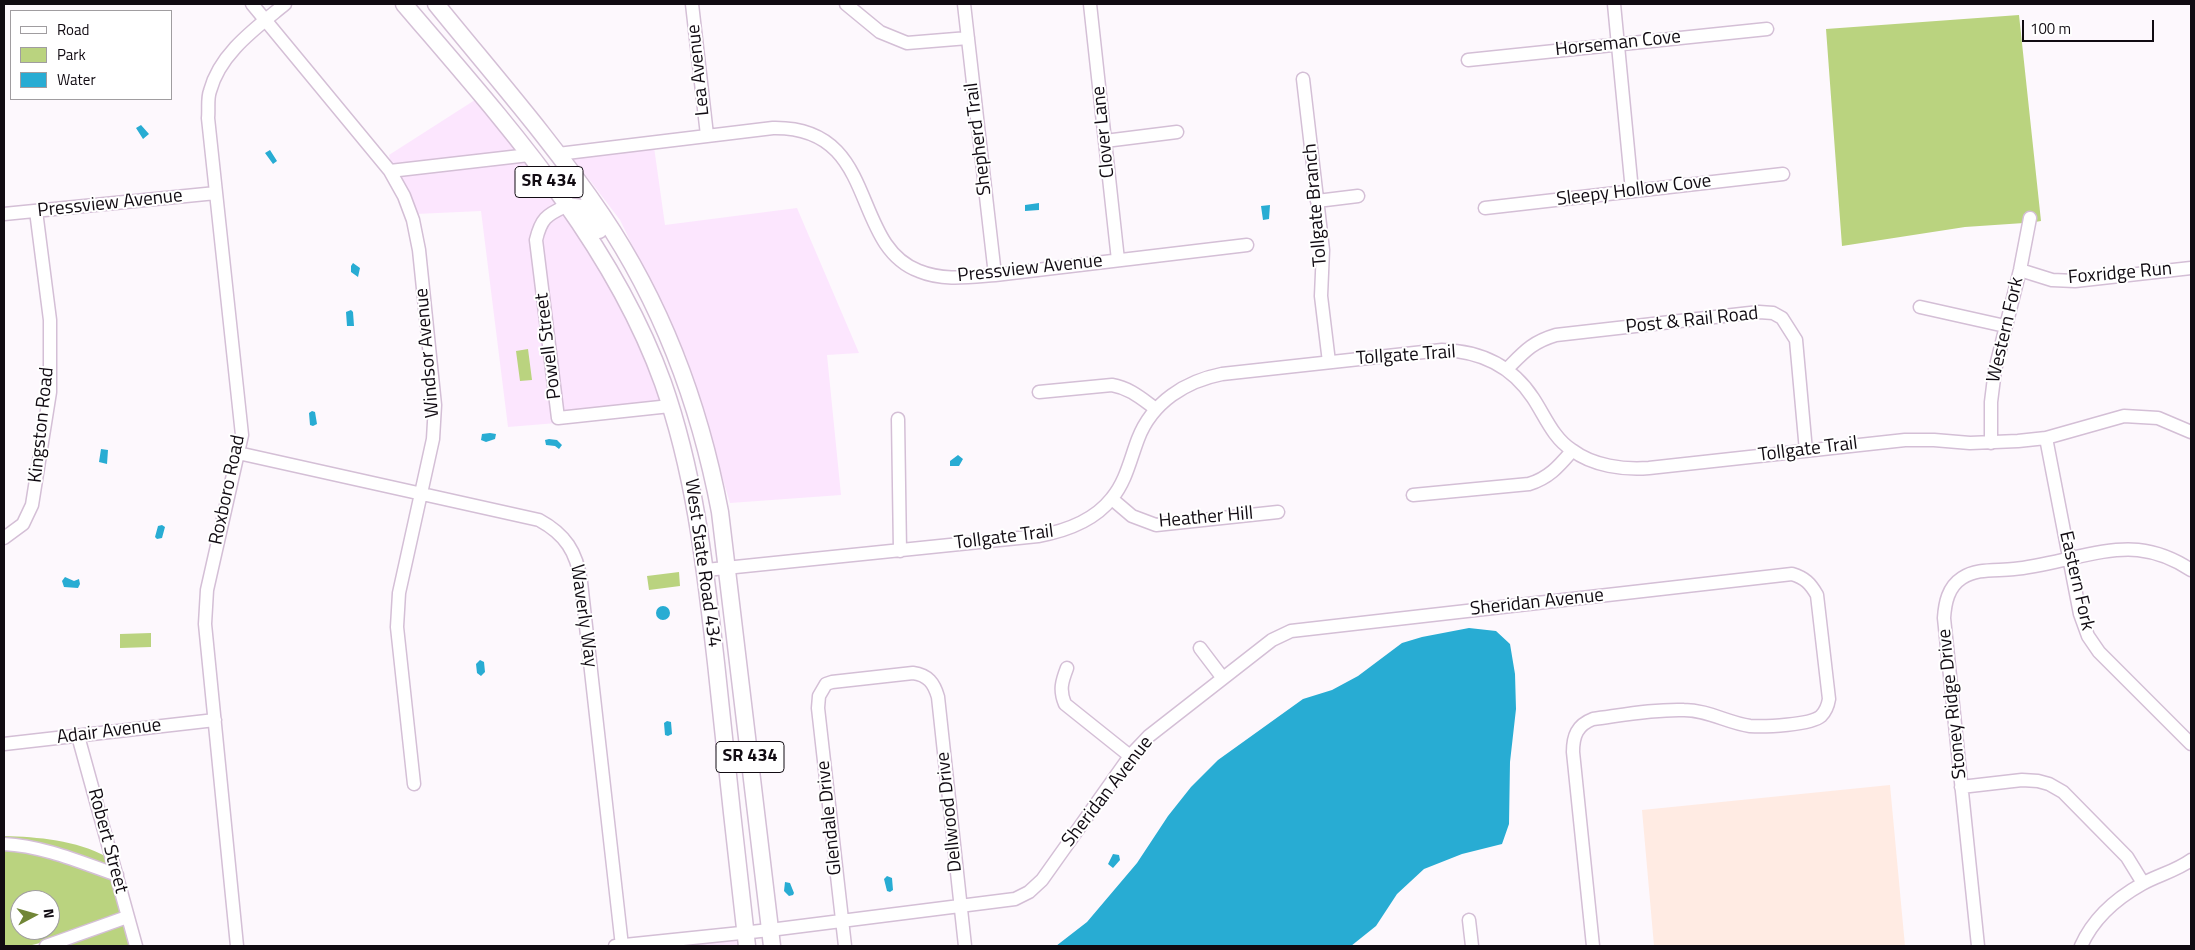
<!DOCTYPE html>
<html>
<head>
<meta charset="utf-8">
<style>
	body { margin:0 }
	#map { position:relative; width:2195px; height:950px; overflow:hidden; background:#fdf8fd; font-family:"Titillium Web",sans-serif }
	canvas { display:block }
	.frame { position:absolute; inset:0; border:5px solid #110b12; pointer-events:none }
	.legend { position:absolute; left:10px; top:10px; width:162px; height:90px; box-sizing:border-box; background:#fff; border:1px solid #a09da0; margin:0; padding:6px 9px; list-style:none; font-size:15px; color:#110b12 }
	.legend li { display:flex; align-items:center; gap:10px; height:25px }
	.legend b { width:25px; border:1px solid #a09da0 }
	.north { position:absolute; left:10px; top:890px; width:50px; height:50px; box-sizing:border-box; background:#fff; border:1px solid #a09da0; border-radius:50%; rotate:84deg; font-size:14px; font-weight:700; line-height:20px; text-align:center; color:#110b12 }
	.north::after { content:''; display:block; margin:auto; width:18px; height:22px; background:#718637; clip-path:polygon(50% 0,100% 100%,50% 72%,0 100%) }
	.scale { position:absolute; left:2022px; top:20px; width:132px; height:22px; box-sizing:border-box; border:2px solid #110b12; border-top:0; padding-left:6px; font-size:15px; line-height:18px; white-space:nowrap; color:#110b12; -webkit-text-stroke:4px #fff; paint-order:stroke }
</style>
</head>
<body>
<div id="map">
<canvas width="2195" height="950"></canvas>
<div class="frame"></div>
<ul class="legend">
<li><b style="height:6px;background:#fff"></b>Road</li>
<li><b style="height:14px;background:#bad37f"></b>Park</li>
<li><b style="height:14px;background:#28acd3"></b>Water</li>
</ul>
<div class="north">N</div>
<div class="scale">100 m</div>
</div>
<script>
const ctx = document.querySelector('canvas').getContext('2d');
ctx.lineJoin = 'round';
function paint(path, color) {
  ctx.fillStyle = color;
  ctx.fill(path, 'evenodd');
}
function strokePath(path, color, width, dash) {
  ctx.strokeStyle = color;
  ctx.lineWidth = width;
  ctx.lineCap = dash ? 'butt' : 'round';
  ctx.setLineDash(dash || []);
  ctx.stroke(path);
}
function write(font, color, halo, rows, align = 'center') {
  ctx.font = font + ' "Titillium Web",sans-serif';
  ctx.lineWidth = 4;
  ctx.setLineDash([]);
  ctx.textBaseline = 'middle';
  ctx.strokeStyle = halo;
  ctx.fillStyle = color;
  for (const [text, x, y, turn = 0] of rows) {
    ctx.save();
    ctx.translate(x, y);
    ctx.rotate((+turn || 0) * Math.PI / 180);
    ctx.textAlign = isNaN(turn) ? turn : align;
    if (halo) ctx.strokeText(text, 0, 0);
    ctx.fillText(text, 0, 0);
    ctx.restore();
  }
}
paint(new Path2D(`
	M478,98L520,151L391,165L389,155Z
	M654,147L665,225L797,208L859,353L827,355L841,495L730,503L686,356L620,220L572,157Z
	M526,160L559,204L531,241L553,423L666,411L667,414L508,427L481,211L416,214L398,175Z
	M564,212L624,311L663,402L562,413L541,240L544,227L552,217Z
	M741,939L742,946H660Z`), '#fce6fe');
paint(new Path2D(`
	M1890,785L1905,946H1654L1642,810Z`), '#ffebe3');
paint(new Path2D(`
	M2019,15L2041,221L2035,222L2036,214L2026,213L2024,223L1965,227L1842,246L1826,29Z
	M528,349L532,380L520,381L516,351Z
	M679,572L680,586L649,590L647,576Z
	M151,633V647L120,648V634Z
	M4,836C38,837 76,840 107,857L110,868L4,839Z
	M4,848L52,857L113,879L121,914L44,942L28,946L4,945ZM20,900H50V930H20Z
	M124,923L131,946H60Z`), '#bad37f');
paint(new Path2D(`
	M141,125L149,134L143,139L136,128Z
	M270,150L277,161L273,164L265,153Z
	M1039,203V210L1025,211V205Z
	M1270,205L1269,219L1263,220L1261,206Z
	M353,263L360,268L358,277L351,272V266Z
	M351,310L353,312L354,326H347L346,312Z
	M312,411L315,412L317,424L313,426L310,425L309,413Z
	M490,433L496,434L495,439L486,442L481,440L482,434Z
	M549,439L557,440L562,445L559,449L555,446L546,445L545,440Z
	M101,449L108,450L107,464L99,462Z
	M958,455L963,459L959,466H950V461Z
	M162,525L165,527L162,538L157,539L155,537L158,526Z
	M65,577L74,581L79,579L80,584L78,588L64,587L62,581Z
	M656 613a7 7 0 1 1 14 0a7 7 0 1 1-14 0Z
	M1469,628L1496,631L1510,644L1515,674L1516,709L1510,762L1509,824L1502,844L1462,854L1424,869L1397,894L1376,926L1351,946H1056L1087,922L1137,863L1168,816L1191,787L1218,760L1303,699L1332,690L1358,676L1402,643L1422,637Z
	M480,660L484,662L485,672L481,676L477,673L476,664Z
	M667,721L671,722L672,734L668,736L665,735L664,723Z
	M1113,854L1119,855L1120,860L1113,868L1108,864Z
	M887,876L892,878L893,890L890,892L887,891L884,879Z
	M785,882L790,883L794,893L793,895L789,896L784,891Z`), '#28acd3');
const minor = new Path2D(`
	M252,4L390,171L404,196L413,220L419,250L435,405L433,439L399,593L397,627L414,784
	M692,4L707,135
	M846,4L880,32L907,43L968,38
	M964,4L995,275
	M1090,4L1118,260
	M1614,4L1632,191
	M1468,60L1767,29
	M1303,79L1323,250L1321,296L1329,362
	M1105,141L1177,132
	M558,154L773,128C880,126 849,245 919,271C943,281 969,277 995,275L1247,245
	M390,171L529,155
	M1317,201L1358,196
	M566,206C546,215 541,219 536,240L558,418L670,406
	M1485,208L1783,174
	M4,214L216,193
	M2020,270L2052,280L2075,281L2191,268
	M1920,307L2005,326
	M1507,369C1524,352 1532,342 1556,335L1759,312L1773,313L1782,318L1796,340L1806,451
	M1039,392L1112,385C1130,388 1142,399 1156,409
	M898,419L900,551
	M2046,438L2080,614L2088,636L2099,652L2191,744
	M1991,443V402L1995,370L2020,270L2030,218
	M238,453L539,520C565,534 577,552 581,582L622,946
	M1413,495L1529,484C1549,478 1559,466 1572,451
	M1112,499L1132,516L1156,525L1278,512
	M4,538L23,524L32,505L50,392V320L36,211
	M706,570L1038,536C1066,531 1094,521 1112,498C1126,481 1130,460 1138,439C1152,402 1186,381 1222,374L1442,350C1480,351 1512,366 1533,398C1545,416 1553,438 1572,450C1593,466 1624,470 1649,468L1905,440H1934L1970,443L2018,441L2046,438L2124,416L2158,418L2191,432
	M1200,648L1222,677
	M1067,668C1062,681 1059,690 1065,704L1130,756
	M78,736L136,946
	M4,744L215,720
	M1961,787L2022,780L2038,781L2049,784L2063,792L2127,857L2143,883
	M4,844C43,846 80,862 117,875
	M1469,920L1472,946
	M46,946L127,917
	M237,946L205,624L207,590L242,435L208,118C209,110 207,99 210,91C220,53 256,28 285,4
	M615,946L770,930L1015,899L1029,892L1042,880L1130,756L1149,736L1272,640L1291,631L1792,574C1805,578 1810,583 1817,595L1829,699C1828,705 1826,711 1821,716C1811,725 1765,727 1750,726C1728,723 1708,710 1684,710C1654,709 1623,715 1593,719C1577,725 1573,736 1573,752L1593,946
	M845,946L818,708L819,696L826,684L832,682L913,673C928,675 934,683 938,697L965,946
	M1978,946L1944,618C1945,603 1948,587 1962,578C1977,568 1996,571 2014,569C2052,566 2102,546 2138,550C2157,552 2176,560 2191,570
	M2081,946C2093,919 2117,898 2142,884C2158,875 2176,871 2191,860`);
const major = new Path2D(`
	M404,4C502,119 611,238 663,383C695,474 705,567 716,663C726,757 736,852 747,946
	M436,4C492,73 552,141 602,215C662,304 700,406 720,512L772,946
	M566,206L582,208L599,230`);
strokePath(minor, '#d4bfd6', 15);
strokePath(major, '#d4bfd6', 19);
strokePath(minor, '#fff', 12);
strokePath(major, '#fff', 16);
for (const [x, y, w] of [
	[549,182,68],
	[750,757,68]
]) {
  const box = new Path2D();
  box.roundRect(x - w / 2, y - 15.5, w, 31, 4);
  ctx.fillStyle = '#fff';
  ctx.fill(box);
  strokePath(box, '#110b12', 1);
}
write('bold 18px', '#110b12', null, [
	["SR 434",549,182],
	["SR 434",750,757]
]);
write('19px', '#110b12', '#fff', [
	["Horseman Cove",1618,44,-6],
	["Lea Avenue",699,70,-96],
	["Clover Lane",1104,132,-96],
	["Shepherd Trail",979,139,-97],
	["Sleepy Hollow Cove",1634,191,-7],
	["Pressview Avenue",110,204,-6],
	["Tollgate Branch",1316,205,-95],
	["Pressview Avenue",1030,269,-6],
	["Foxridge Run",2120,274,-5],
	["Post & Rail Road",1692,321,-6],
	["Western Fork",2006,330,-77],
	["Powell Street",549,346,-97],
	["Windsor Avenue",428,353,-95],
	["Tollgate Trail",1406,356,-4],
	["Kingston Road",42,425,-84],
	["Tollgate Trail",1808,450,-7],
	["Roxboro Road",228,490,-78],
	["Heather Hill",1206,518,-5],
	["Tollgate Trail",1004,538,-7],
	["West State Road 434",702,563,82],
	["Eastern Fork",2076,581,77],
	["Sheridan Avenue",1537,603,-6],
	["Waverly Way",583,616,82],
	["Stoney Ridge Drive",1953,704,-96],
	["Adair Avenue",109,732,-7],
	["Sheridan Avenue",1108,792,-52],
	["Dellwood Drive",950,812,-96],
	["Glendale Drive",830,818,-96],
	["Robert Street",107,841,75]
]);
</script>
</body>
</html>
